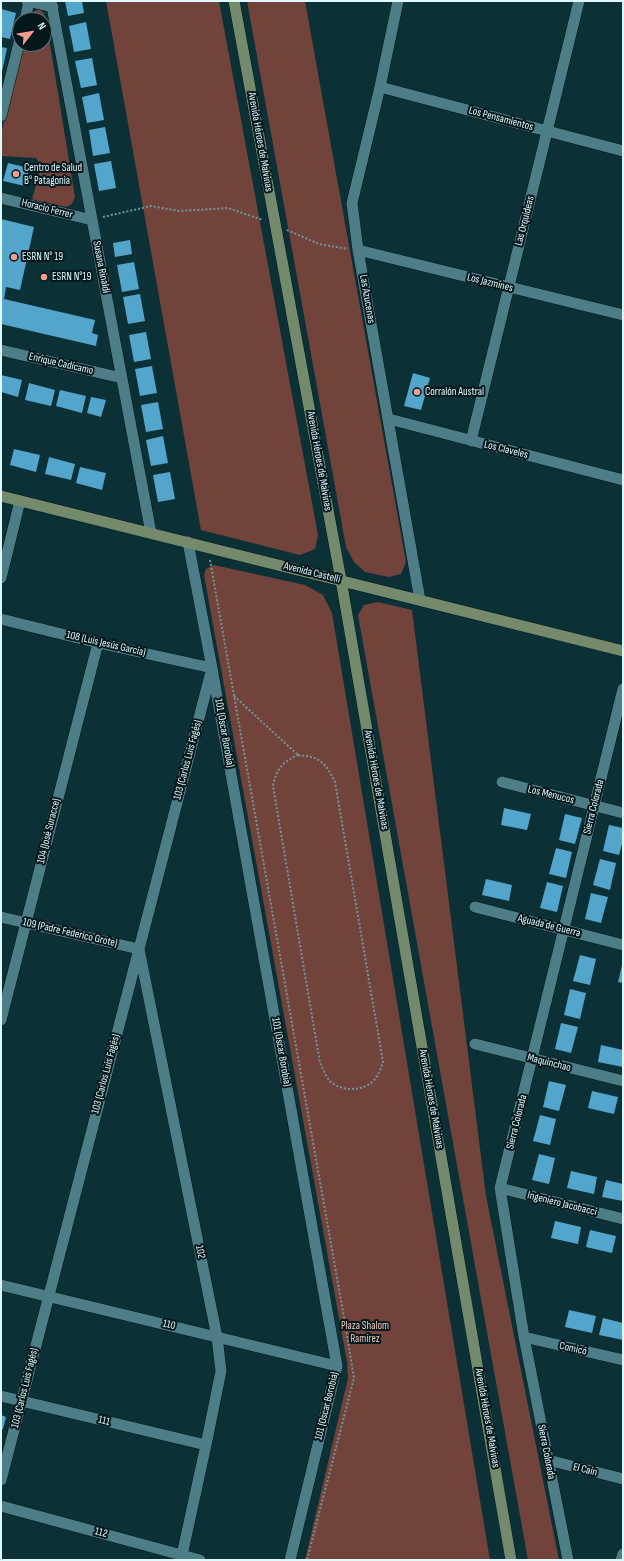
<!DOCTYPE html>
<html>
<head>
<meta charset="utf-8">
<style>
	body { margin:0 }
	#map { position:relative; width:624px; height:1561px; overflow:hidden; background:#0b3137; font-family:"Sofia Sans Condensed",sans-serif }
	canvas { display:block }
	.frame { position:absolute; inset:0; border:2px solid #e0f9fe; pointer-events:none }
	.north { position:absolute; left:12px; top:12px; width:40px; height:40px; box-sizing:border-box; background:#04171b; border:1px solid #5c7176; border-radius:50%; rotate:59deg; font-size:11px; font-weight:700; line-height:16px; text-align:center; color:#e0f9fe }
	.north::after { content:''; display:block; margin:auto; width:14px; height:18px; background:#f49d8d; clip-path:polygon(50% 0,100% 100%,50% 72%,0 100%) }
</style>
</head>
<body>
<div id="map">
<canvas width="624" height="1561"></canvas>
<div class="frame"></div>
<div class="north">N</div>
</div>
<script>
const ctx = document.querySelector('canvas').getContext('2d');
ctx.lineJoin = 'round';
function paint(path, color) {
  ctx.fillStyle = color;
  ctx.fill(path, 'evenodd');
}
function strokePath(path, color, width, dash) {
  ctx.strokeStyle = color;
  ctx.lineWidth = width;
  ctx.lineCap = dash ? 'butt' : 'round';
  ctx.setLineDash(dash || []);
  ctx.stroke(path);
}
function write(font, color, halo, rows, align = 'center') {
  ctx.font = font + ' "Sofia Sans Condensed",sans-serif';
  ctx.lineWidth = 4;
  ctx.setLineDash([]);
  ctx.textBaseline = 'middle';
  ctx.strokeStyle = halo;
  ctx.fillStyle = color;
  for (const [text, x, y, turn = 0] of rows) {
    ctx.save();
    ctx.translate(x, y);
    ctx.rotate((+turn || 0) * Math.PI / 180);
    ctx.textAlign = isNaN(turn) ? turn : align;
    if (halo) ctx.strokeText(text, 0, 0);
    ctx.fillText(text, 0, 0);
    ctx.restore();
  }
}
paint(new Path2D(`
	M106,1H219L318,535L315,549L300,555L201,530Z
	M247,1H305L406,562L401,574L389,577L365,572L354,562L346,547Z
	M37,10H41L44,14L46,20L75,197L72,204L66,207L32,200L41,166L36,158L1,156V133L24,44H44V20H30L33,12Z
	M214,565L305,585L323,595L332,613L490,1560H305L348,1378L347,1362L204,575L206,569Z
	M378,602L412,610L486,1196L559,1560H528L358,615L364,605Z`), '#71433b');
paint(new Path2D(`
	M65,1H82L84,13L68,16Z
	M1,9L16,13L10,39L1,37Z
	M86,22L91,49L74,52L69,26Z
	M1,47L7,48L2,72H1Z
	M92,58L97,85L81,88L75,61Z
	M99,93L104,120L87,123L82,97Z
	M105,127L110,153L93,156L89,130Z
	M111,161L116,188L99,191L94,164Z
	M8,163L29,168L25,186L3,181Z
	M1,219L34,227L20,290L6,287L4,299L95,320L92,333L98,335L96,346L1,324Z
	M130,240L132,254L115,257L113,243Z
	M134,262L139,289L122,292L117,265Z
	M140,294L145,321L128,324L123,297Z
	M146,332L151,359L134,362L129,335Z
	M152,366L157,393L140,396L135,369Z
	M413,373L430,378L421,410L404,406Z
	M1,375L22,380L18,397L1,392Z
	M29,383L55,390L51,406L25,400Z
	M60,390L86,396L82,413L56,406Z
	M91,397L106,400L101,417L87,413Z
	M158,402L163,429L146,432L141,405Z
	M163,436L168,463L151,466L146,440Z
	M14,449L40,455L36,472L10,465Z
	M49,457L75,464L71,480L45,474Z
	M80,467L106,473L102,490L76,483Z
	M170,472L175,499L158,502L153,475Z
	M504,808L531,814L527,830L501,825Z
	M565,814L582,818L575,844L559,840Z
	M609,825L623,828V841L619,855L603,851Z
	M556,848L572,852L566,878L549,874Z
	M600,859L616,863L610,890L593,885Z
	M486,879L512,885L509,901L482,895Z
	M547,882L563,886L557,912L540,908Z
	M591,893L608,897L601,923L585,919Z
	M580,955L596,959L590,985L573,981Z
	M622,965H623V983L618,982Z
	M570,989L586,993L580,1019L564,1015Z
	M561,1023L578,1027L571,1053L555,1049Z
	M601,1045L623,1050V1067L598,1062Z
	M549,1081L566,1085L559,1111L543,1107Z
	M592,1091L618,1097L614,1114L588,1108Z
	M540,1115L556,1119L550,1145L533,1141Z
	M539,1154L555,1158L549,1184L532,1180Z
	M571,1171L597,1177L594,1194L567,1188Z
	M606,1180L623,1184V1201L602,1197Z
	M555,1221L581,1227L578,1244L551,1238Z
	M590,1230L616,1236L612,1253L586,1247Z
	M569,1310L596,1316L592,1333L565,1327Z
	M603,1318L623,1323V1340L599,1335Z
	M1,1415L6,1417L3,1429H1Z`), '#53a5cb');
const minor = new Path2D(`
	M27,1L53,7
	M51,1L151,533
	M398,1L380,87L352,203L358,250L420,600
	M25,20L29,1
	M380,87L623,151
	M1,116L20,39
	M1,198L92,220
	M358,250L623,315
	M1,350L122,378
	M389,419L623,480
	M471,441L579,1
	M188,542L212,668L337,1366L290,1560
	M1,578L20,501
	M1,619L98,643L212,668L1,1480
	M502,782L623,813
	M475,907L623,945
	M1,917L139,949L217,1337L221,1371L206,1445L182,1555
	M1,1020L98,643
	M475,1044L623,1081
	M500,1188L623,1219
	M1,1285L337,1366
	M524,1337L623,1360
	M1,1396L206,1445
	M548,1460L623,1479
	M1,1506L200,1560
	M568,1560L524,1337L500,1188L623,689
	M621,1560L623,1554`);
const secondary = new Path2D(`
	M234,1L341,580L511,1560
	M1,496L623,651`);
strokePath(minor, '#00171c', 12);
strokePath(secondary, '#00171c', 12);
strokePath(new Path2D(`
	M103,217L151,206L179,211L228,208L263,220
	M287,230L319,244L348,249
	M210,560L345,1323L354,1378L307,1560
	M234,696L298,755
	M298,755C320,757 325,762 335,782L383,1062C381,1069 378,1077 371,1083C359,1092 339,1091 329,1080C325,1075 323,1068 320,1063L273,786C276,770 283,761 298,755Z`), '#75949a', 2, [2, 2]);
strokePath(minor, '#4d7d86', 11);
strokePath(secondary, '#738a6c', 11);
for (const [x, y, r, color] of [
	[16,174,4,"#f49d8d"],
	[14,257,4,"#f49d8d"],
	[44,277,4,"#f49d8d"],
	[417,392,4,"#f49d8d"]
]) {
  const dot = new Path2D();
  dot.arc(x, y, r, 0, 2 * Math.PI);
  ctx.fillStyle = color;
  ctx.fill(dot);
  strokePath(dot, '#04171b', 1.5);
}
write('11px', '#e0f9fe', '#04171b', [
	["Los Pensamientos",501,119,15],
	["Avenida Héroes de Malvinas",260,142,80],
	["Horacio Ferrer",47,209,14],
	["Las Orquídeas",525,221,-76],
	["Susana Rinaldi",101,267,79],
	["Los Jazmines",490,283,14],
	["Las Azucenas",367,299,80],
	["Enrique Cadícamo",61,364,13],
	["Los Claveles",506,450,14],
	["Avenida Héroes de Malvinas",319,461,80],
	["Avenida Castelli",312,573,14],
	["108 (Luis Jesús García)",106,644,13],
	["101 (Oscar Borobia)",224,733,80],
	["103 (Carlos Luis Fagés)",188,760,-75],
	["Avenida Héroes de Malvinas",376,780,80],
	["Los Menucos",551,795,14],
	["Sierra Colorada",594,807,-76],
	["104 (José Suracce)",49,831,-76],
	["Aguada de Guerra",549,926,14],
	["109 (Padre Federico Grote)",70,933,13],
	["101 (Oscar Borobia)",281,1052,80],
	["Maquinchao",549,1063,14],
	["103 (Carlos Luis Fagés)",106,1074,-75],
	["Avenida Héroes de Malvinas",431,1099,80],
	["Sierra Colorada",517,1122,-76],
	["Ingeniero Jacobacci",562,1204,14],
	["102",200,1252,79],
	["110",169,1325,14],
	["Comicó",573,1349,13],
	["103 (Carlos Luis Fagés)",25,1388,-76],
	["101 (Oscar Borobia)",327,1406,-76],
	["Avenida Héroes de Malvinas",487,1418,80],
	["111",104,1421,14],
	["Sierra Colorada",546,1452,79],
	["El Caín",585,1470,14],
	["112",101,1533,15]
]);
write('11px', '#e0f9fe', '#04171b', [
	["Centro de Salud",24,168],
	["B° Patagonia",24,181],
	["ESRN N° 19",22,257],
	["ESRN N°19",52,277],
	["Corralón Austral",425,392]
], 'left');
write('11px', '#f4c8bf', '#04171b', [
	["Plaza Shalom",365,1326],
	["Ramírez",365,1339]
]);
</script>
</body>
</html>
